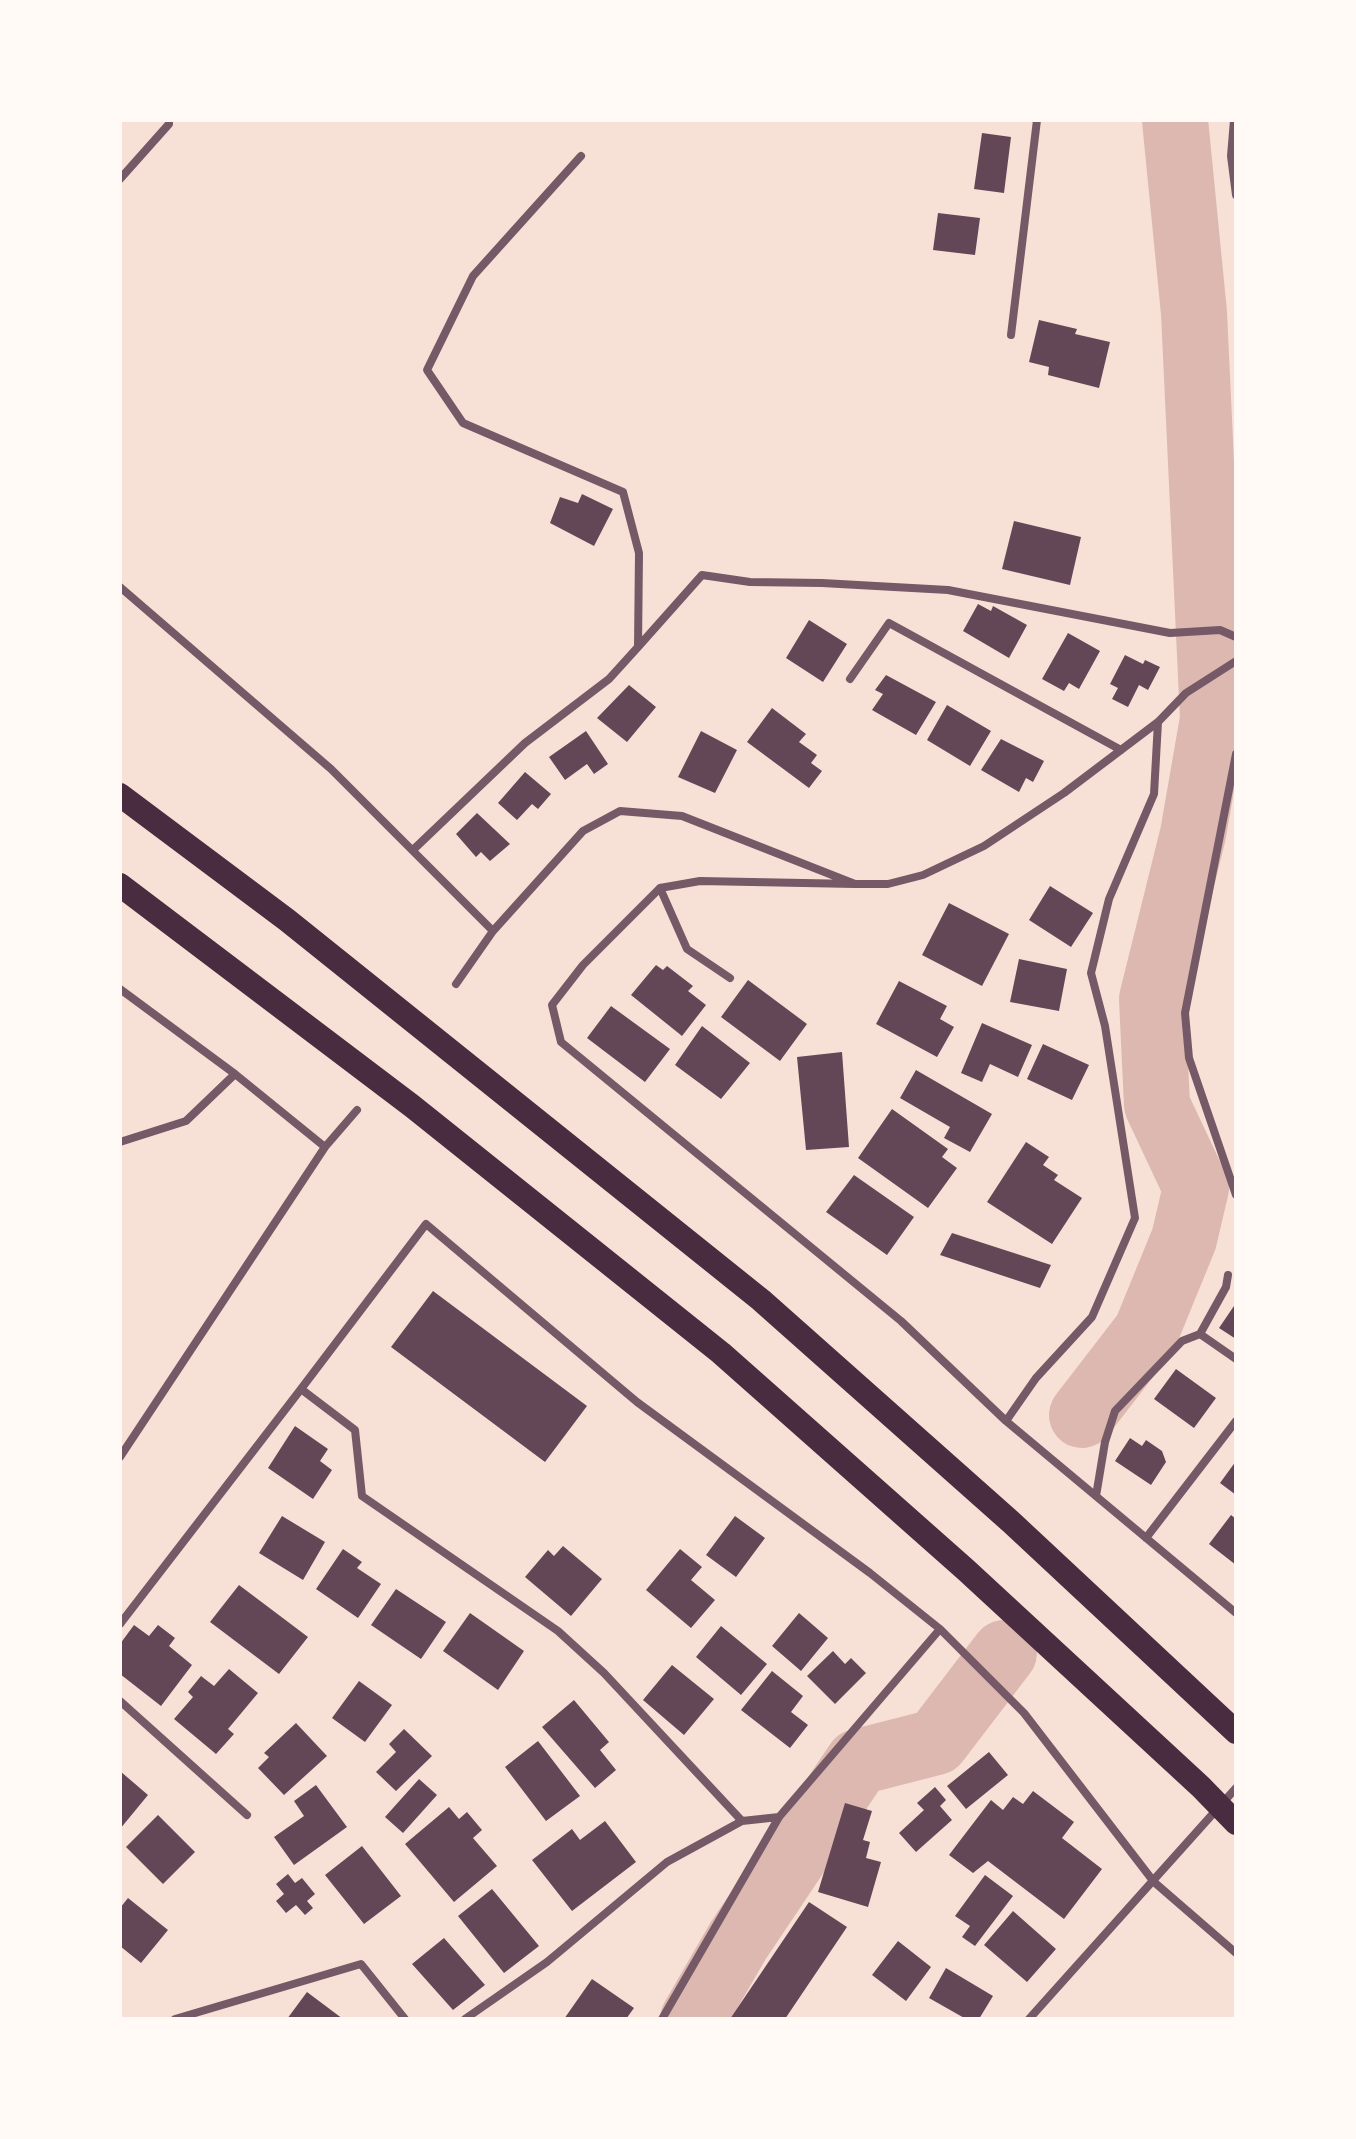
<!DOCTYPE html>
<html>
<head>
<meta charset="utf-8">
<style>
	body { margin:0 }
	#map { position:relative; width:1356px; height:2139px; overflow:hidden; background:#f7e1d7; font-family:Commissioner,sans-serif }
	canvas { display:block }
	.frame { position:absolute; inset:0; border:122px solid #fffaf5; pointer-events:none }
</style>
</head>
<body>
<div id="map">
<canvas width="1356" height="2139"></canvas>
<div class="frame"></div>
</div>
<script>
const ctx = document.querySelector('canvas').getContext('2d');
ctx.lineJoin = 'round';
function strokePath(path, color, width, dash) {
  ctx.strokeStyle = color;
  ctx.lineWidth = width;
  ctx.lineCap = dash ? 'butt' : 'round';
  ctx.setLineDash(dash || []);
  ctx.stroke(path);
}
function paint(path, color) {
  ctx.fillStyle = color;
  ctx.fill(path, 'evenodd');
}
strokePath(new Path2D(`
	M1082,1415L1146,1332L1184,1239L1196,1188L1157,1105L1152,999L1193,834L1213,719L1194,313L1175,120
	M693,2019L738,1941L858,1762L936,1742L1004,1653`), '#dcb8b0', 66);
paint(new Path2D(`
	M982,133L1011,137L1004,193L974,189Z
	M938,213L980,218L975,255L933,250Z
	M1039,320L1077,329L1075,334L1110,342L1099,388L1048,375L1049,367L1029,362Z
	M582,494L613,509L594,546L550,523L560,497L578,503Z
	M1014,521L1081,537L1070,585L1002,569Z
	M978,604L991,611L993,606L1027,625L1009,658L963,631Z
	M809,620L847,644L823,682L786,658Z
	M1068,633L1100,651L1079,689L1069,683L1064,691L1042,679Z
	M1125,655L1143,664L1145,660L1160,667L1148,690L1139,685L1128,707L1112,699L1118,688L1110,684Z
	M886,675L936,702L916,735L872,710L883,694L875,690Z
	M629,685L656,707L627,742L597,718Z
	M947,705L991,731L970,766L927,740Z
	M772,708L806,734L799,742L817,755L811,763L822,771L809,788L747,742Z
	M586,731L608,764L594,774L587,764L565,780L549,757Z
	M701,731L737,750L715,793L678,777Z
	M1001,739L1044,761L1033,782L1026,778L1019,792L981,770Z
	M525,772L551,794L538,809L532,804L517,820L498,803Z
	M477,813L510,844L490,861L481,852L476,857L456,834Z
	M1050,886L1093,913L1071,947L1029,920Z
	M949,903L1009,934L982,986L922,955Z
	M1019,959L1067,969L1059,1011L1010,1002Z
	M656,965L663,970L667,966L693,986L688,991L706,1005L682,1036L631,995Z
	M748,980L807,1024L780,1061L721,1017Z
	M899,981L947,1006L940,1019L954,1027L937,1057L876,1024Z
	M611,1006L670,1049L645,1082L587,1038Z
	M982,1023L1032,1045L1018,1077L990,1064L982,1082L961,1073Z
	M702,1026L750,1063L721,1099L675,1065Z
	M1043,1044L1089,1065L1072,1100L1027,1079Z
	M842,1052L849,1147L806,1150L797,1057Z
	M916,1070L992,1114L970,1152L944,1138L950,1127L900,1098Z
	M892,1109L948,1149L942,1157L957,1168L928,1208L858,1158Z
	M1026,1142L1049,1157L1043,1165L1058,1175L1054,1180L1082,1198L1052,1244L987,1202Z
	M854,1175L914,1217L887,1255L826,1212Z
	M952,1233L1051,1265L1040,1288L940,1255Z
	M433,1291L587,1406L545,1462L391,1347Z
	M1236,1303V1339L1219,1328Z
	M1176,1369L1216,1398L1194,1428L1154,1399Z
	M295,1426L328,1449L320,1461L332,1470L313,1499L268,1468Z
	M1130,1438L1142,1446L1146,1440L1162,1451L1166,1462L1151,1485L1115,1461Z
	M1236,1461V1495L1220,1483Z
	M1231,1515L1236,1519V1565L1209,1544Z
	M282,1516L325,1542L303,1580L259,1553Z
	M735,1516L765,1538L736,1577L706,1555Z
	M563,1546L602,1579L571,1616L525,1577L548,1550L554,1556Z
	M343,1549L362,1562L357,1568L381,1584L358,1618L316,1589Z
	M680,1549L702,1567L691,1580L715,1600L691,1628L646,1590Z
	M239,1585L308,1637L279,1674L210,1622Z
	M396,1589L446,1622L421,1659L371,1625Z
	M470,1613L524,1651L498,1690L443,1651Z
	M799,1613L828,1638L801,1671L772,1646Z
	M134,1625L149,1636L158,1625L175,1638L169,1646L192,1665L161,1706L120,1674V1644Z
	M721,1626L767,1664L741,1695L696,1657Z
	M833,1651L845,1664L851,1658L866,1673L835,1704L807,1676Z
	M672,1665L714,1699L684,1735L643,1700Z
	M229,1669L258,1693L228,1729L234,1734L216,1754L174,1719L193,1697L188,1692L201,1676L214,1686Z
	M772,1671L803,1696L791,1712L808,1725L790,1748L741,1710Z
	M359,1681L392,1705L365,1742L332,1718Z
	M574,1700L609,1742L600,1750L616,1770L595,1788L542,1727Z
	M296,1723L327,1756L284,1795L258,1768L269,1757L264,1753Z
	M404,1729L432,1756L396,1791L376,1772L396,1752L389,1744Z
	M538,1741L580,1796L546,1821L505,1767Z
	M989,1752L1008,1775L966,1809L947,1786Z
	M120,1771L148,1795L120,1829Z
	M419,1779L437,1795L403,1833L385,1817Z
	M316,1785L347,1827L294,1865L274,1837L304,1816L294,1801Z
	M935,1787L946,1800L940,1806L952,1820L916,1852L899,1833L924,1810L917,1803Z
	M1033,1791L1074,1822L1062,1838L1102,1869L1064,1919L988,1861L973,1873L949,1855L991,1800L1003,1810L1013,1797L1023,1804Z
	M845,1803L872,1811L863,1840L870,1842L866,1858L881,1862L868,1907L818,1892Z
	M449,1807L459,1819L467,1812L482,1830L473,1838L497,1866L454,1902L405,1844Z
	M158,1815L195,1852L163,1884L126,1847Z
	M605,1821L636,1862L572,1911L532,1860L572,1829L580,1840Z
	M362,1846L401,1896L364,1924L325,1875Z
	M288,1874L295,1883L302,1878L315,1894L307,1901L313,1908L305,1915L296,1905L286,1913L276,1901L284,1894L276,1884Z
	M985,1875L1013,1896L975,1946L962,1937L970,1926L955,1916Z
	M492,1889L539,1946L504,1973L458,1916Z
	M128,1898L168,1930L141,1963L120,1946V1908Z
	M809,1902L847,1927L785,2019H730Z
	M1013,1911L1056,1949L1027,1982L984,1945Z
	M444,1938L485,1985L453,2010L412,1964Z
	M898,1941L931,1967L906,2001L872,1975Z
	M946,1968L993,1996L979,2019H966L929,1998Z
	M592,1979L634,2008L626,2019H564Z
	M307,1992L343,2019H287Z`), '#644757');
strokePath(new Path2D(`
	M1234,120L1231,156L1236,195
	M581,156L473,276L427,370L463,423L623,492L639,553L638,647L702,575L750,582L822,583L948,590L1170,633L1220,630L1236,637
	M120,179L169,124V120
	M1011,335L1037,120
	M120,587L331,769L493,931
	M850,679L889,623L1121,750
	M1236,754L1185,1013L1189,1058L1236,1195
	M414,849L525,743L609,679L638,647
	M855,884L700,881L660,888L583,965L552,1005L561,1042L901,1321L1006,1421L1236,1613
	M660,888L687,949L730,978
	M456,984L493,931L583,831L620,811L682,816L855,884H888L923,875L984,846L1064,793L1158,722L1186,693L1236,661
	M120,989L235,1074L325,1147
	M120,1142L186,1121L235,1074
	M1200,1334L1226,1287L1228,1275
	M301,1389L426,1224L637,1402L870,1573L940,1629L1024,1713L1154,1882L1236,1953
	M1006,1421L1036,1378L1092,1317L1135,1218L1105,1026L1091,973L1109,899L1154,794L1158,722
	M120,1457L325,1147L357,1110
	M1096,1496L1105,1442L1115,1411L1182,1341L1200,1334L1236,1359
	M1146,1538L1236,1421
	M120,1624L301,1389L355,1430L362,1496L558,1631L604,1673L742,1821
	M120,1701L247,1815
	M175,2019L361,1964L405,2019
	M465,2019L547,1962L667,1862L742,1821L779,1817
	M662,2019L779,1817L940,1629
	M1029,2019L1236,1788`), '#755966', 8);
strokePath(new Path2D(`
	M120,795L287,920L761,1300L1011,1522L1236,1732
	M120,885L412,1106L721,1353L966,1570L1201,1787L1236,1823`), '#4a2c40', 24);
</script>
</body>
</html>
